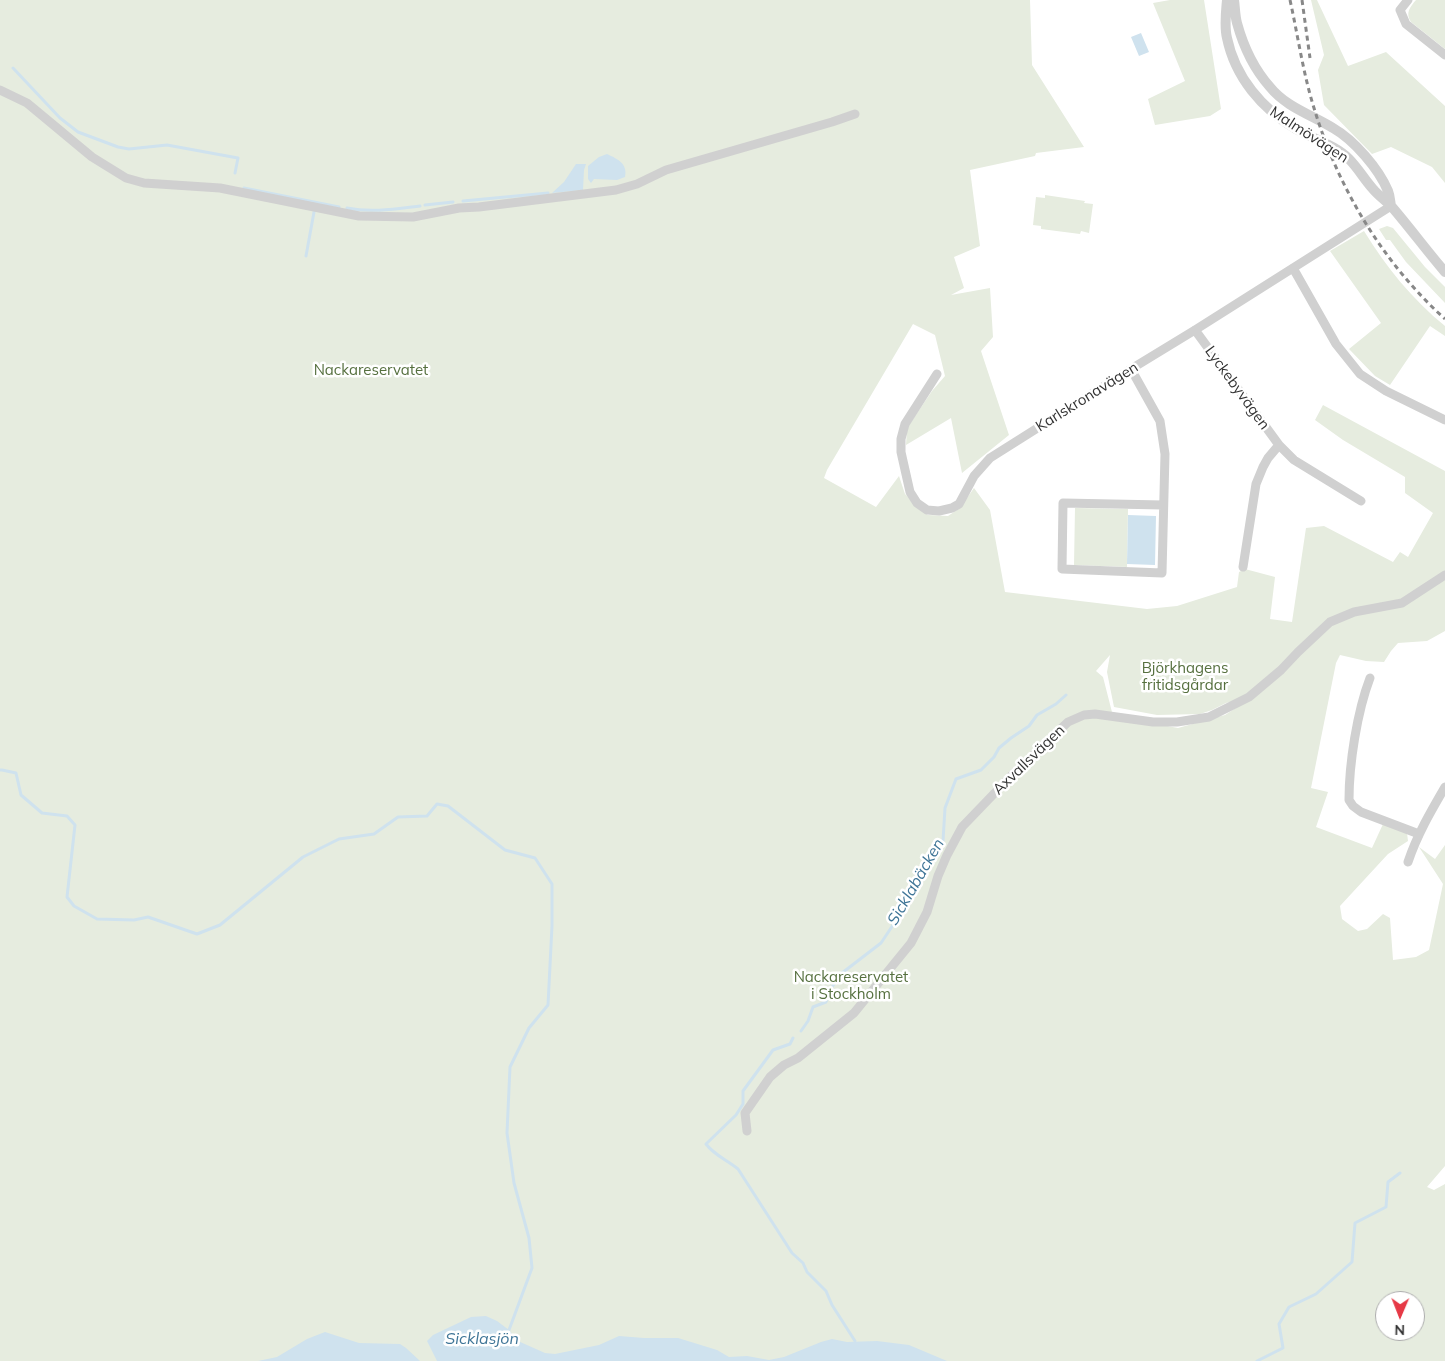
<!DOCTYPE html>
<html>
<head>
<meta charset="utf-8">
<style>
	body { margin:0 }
	#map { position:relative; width:1445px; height:1361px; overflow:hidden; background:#fff; font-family:Mulish,sans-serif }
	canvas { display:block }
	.north { position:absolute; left:1375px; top:1291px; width:50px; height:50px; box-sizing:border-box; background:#fff; border:1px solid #adadad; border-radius:50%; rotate:181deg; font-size:14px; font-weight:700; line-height:20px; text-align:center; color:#333 }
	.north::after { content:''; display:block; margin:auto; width:18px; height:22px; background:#e63946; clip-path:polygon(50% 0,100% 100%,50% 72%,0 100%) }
</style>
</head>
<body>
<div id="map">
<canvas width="1445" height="1361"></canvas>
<div class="north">N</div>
</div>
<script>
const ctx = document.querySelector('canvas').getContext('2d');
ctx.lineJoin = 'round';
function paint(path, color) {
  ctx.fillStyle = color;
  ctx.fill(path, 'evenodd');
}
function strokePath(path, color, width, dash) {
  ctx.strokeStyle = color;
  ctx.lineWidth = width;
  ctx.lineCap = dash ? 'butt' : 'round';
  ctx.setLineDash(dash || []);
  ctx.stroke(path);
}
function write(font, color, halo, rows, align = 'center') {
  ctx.font = font + ' Mulish,sans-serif';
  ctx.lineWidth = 5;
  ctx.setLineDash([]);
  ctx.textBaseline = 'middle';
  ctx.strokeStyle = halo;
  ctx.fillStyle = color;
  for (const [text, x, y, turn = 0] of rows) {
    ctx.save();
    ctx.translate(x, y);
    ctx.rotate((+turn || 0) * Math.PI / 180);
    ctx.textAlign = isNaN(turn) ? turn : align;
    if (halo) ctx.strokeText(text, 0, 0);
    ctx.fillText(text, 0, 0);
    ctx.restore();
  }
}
paint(new Path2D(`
	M0,0H1030L1032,65L1084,147L1036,153L1035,156L970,170L980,246L954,257L964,288L951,295L990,288L993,337L981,351L1009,435L962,473L951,418L906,445L907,428L932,391L945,376L935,335L913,324L827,470L824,478L876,507L899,476L905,494L928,515L948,516L960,508L974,488L990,510L1005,592L1147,609L1177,606L1237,587L1239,572L1245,569L1275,577L1270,619L1292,622L1306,528L1324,526L1393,562L1400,552L1408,557L1433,513L1405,493V477L1343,440L1315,420L1323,405L1445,471V631L1427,641L1398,643L1391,651L1384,662L1366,661L1340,655L1336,663L1311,788L1328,792L1316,827L1372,848L1383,824L1407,833L1408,841L1388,854L1340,906L1342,919L1358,931L1367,929L1383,914L1390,918L1393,960L1416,957L1429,950L1443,884L1419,847L1435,859L1445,845V1166L1427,1187L1434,1190L1445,1184V1361H0ZM1110,655L1107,672L1114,707L1157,715L1200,714L1212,710L1226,703L1256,695L1225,715L1178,728L1113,716L1103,677L1096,671ZM1385,1301H1415V1331H1385Z
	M1170,0H1204L1221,109L1210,116L1155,125L1148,99L1185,81L1153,3Z
	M1311,0H1317L1348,66L1386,52L1445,106V183L1432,167L1391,147L1372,154L1324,105L1318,70L1324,55Z
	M1416,0H1445V49L1411,22C1405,13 1410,7 1416,0Z
	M1045,195L1085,201L1084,203L1093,204L1089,233L1081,231L1080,234L1041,229V226L1033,225L1036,197L1045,198Z
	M1387,226L1393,228L1425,267L1445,287V303L1406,262L1390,240H1386L1379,229Z
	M1364,231C1386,267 1412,299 1445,326V336L1430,326L1390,385L1375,376L1349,349L1381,323L1330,251Z
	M1075,508L1128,509L1127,567L1074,565Z`), '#e6ecdf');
paint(new Path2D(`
	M1141,33L1149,52L1139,56L1131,37Z
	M607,154C618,159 628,164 625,177L617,180L594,179L591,183L588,179V166L599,157Z
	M576,164H586L584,170L583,190L552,193L564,182Z
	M1128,515L1156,516L1155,565L1127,564Z
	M486,1316L497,1321L509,1330L518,1341L545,1353L555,1354L599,1345L619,1336L644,1338H678L717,1350L729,1357L747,1356L769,1360L784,1357L821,1342L832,1339L847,1342L877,1341L909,1345L947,1361H437L427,1341L433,1335L471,1317Z
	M325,1332L359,1343L400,1344L406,1348L420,1361H258L277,1357L307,1339Z`), '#cfe2ee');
strokePath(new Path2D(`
	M13,68L60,118L78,132L118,147L129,149L167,145L238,158L235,173
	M244,188L339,207
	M463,201L548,193
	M425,205L453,202
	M347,208C371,213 395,209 420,206
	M306,256L314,212
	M0,770H2L16,773L21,795L42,813L67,816L75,825L67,897L74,906L97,919L134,920L148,917L197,934L220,925L303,857L339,839L374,834L398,817L427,816L437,804L448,806L505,850L535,858L552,884V926L548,1005L529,1028L510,1067L507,1133L514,1183L529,1238L532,1268L509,1330
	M801,1031L808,1021L813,1007L826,1002L832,987L842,973L881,943L893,925L901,907L913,894L925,866L943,841L945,808L956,779L981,770L994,757L999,748L1011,738L1029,726L1037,715L1056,704L1066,695
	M793,1038L790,1044L773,1050L743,1091V1104L736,1115L706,1144C714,1155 727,1160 738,1169L792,1253L803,1263L807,1272L826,1291L832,1305L855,1341
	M1257,1361L1283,1348L1279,1324L1289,1307L1316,1294L1352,1262L1355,1223L1386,1207L1388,1182L1400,1173`), '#cfe2ee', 3);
strokePath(new Path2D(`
	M1408,0L1400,10L1406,24L1445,55
	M0,90L27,103L92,157L126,178L144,183L220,188L359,216L413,217L459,208L479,207L616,190L637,184L666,170L832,122L855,114
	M1293,268L1336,344L1360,374L1386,391L1445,420
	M1195,330L1279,445L1294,460L1361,501
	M1131,369L1160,421L1165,454L1162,573L1062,569L1063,503L1163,505
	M937,374L905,424L901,439V452L910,492L917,503L927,510L939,511L952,508L959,504L974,476L990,458L1131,369L1195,330L1391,206
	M1243,567L1256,484L1263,467L1268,458L1279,445
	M1370,678C1357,712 1349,764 1349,800L1353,806L1361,812L1419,834
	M1408,862C1417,835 1431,811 1445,787
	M747,1131L745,1113L770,1077L784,1065L798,1058L854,1013L911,943L927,912L938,876L947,855L962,827L1011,776L1068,722L1084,715L1095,714L1153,722H1177L1209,717L1249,697L1281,670L1298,652L1330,622L1354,612L1402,603L1445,575`), '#d0d0d0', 9);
strokePath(new Path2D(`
	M1227,0C1226,12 1224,26 1227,38C1235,77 1262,109 1296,129C1313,139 1335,145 1349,159C1358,168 1364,179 1373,189C1378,195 1386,201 1392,207C1410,228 1427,251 1445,272
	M1234,0C1235,7 1235,16 1237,23C1243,45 1254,69 1270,87C1286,107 1312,115 1333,128C1354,140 1379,169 1388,191C1390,196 1390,201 1391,206`), '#d0d0d0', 10);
strokePath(new Path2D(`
	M1290,0C1298,36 1303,73 1314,108C1338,188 1383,263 1445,319
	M1302,0L1310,58`), '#888', 3, [5, 4]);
write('15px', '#333', '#fff', [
	["Malmövägen",1309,135,33],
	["Lyckebyvägen",1237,388,54],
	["Karlskronavägen",1087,397,-32],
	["Axvallsvägen",1029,760,-44]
]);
write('15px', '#56703f', '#fff', [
	["Nackareservatet",371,370],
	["Björkhagens",1185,668],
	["fritidsgårdar",1185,685],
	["Nackareservatet",851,977],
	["i Stockholm",851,994]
]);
write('italic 16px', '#3f7597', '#fff', [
	["Sicklabäcken",916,882,-60],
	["Sicklasjön",482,1339]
]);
</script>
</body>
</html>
